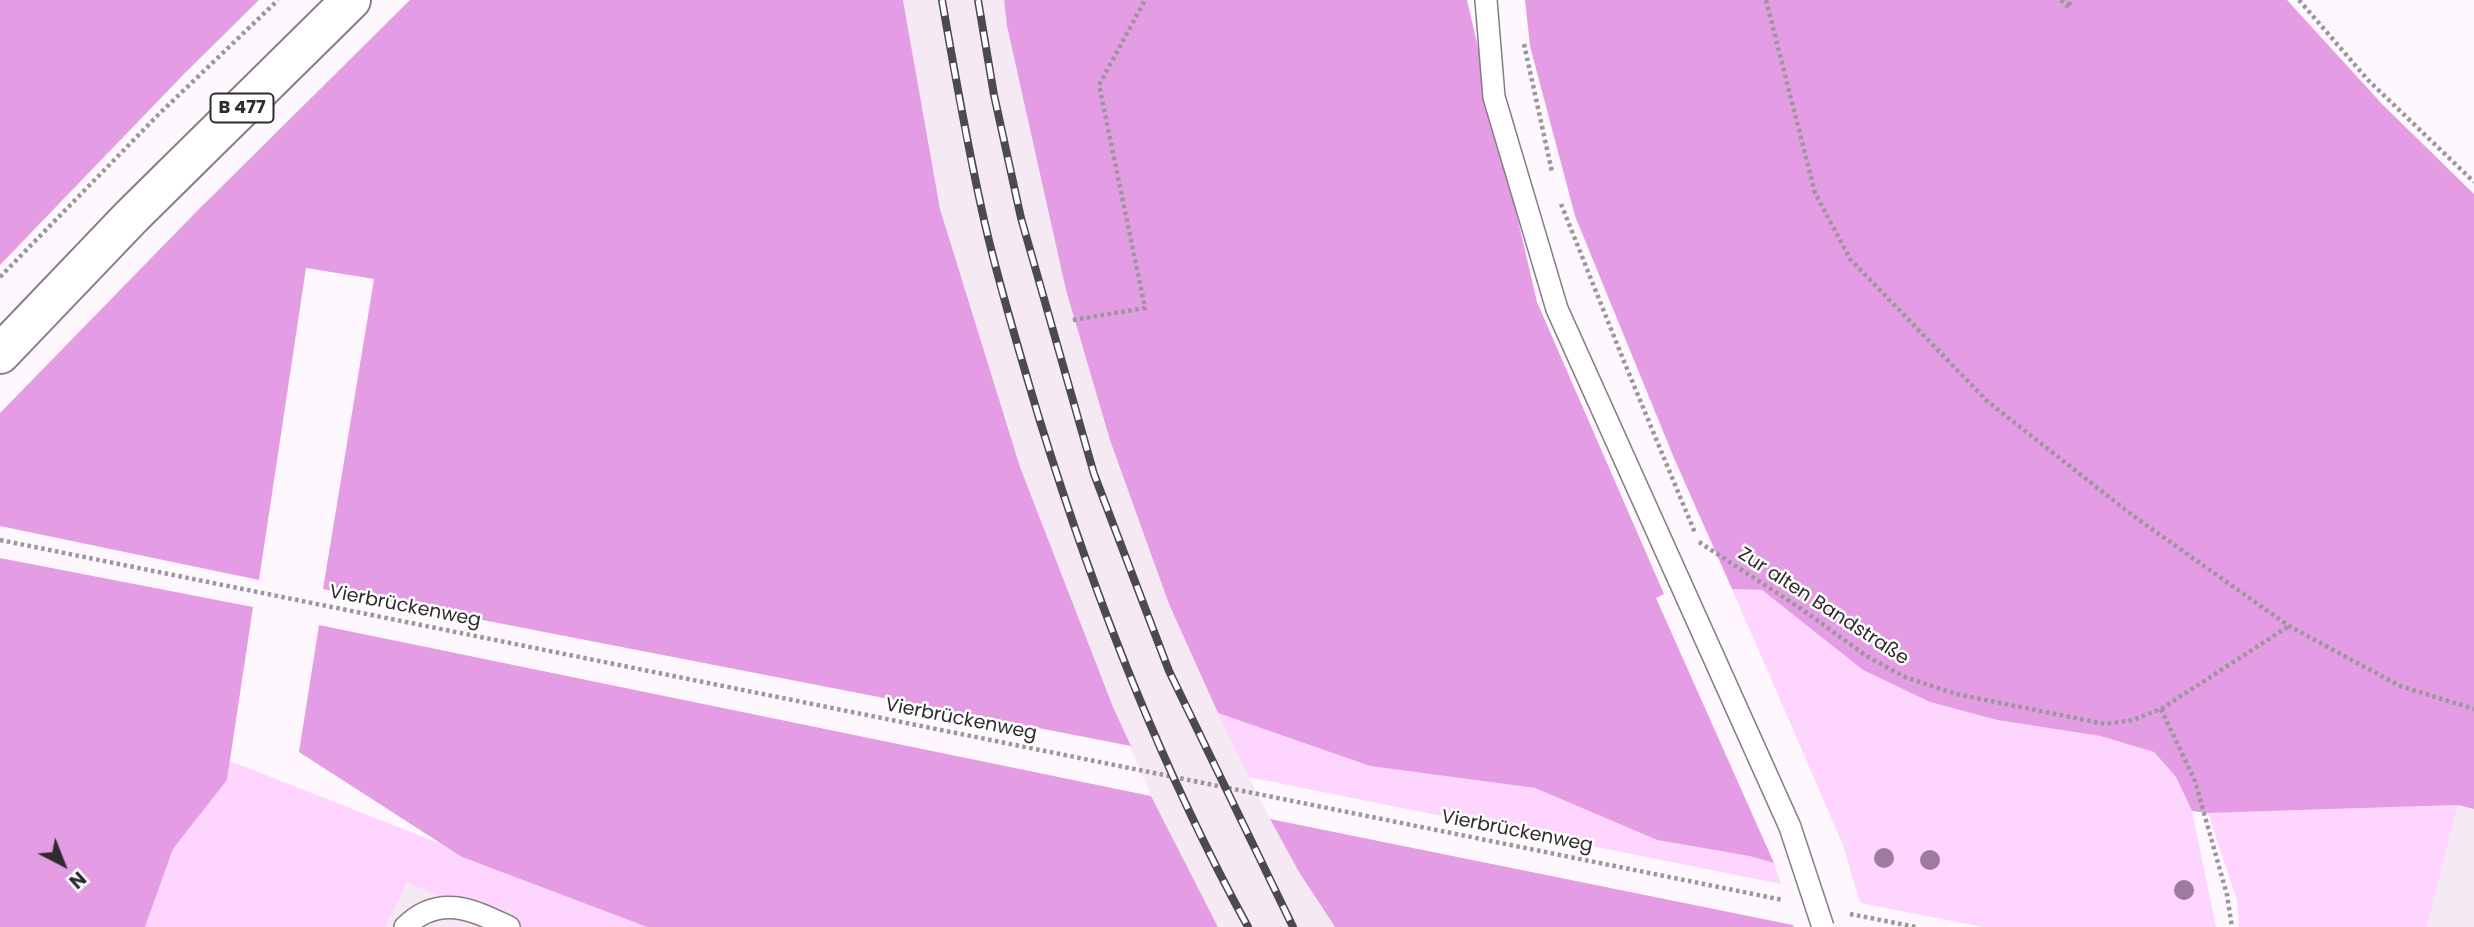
<!DOCTYPE html>
<html>
<head>
<meta charset="utf-8">
<style>
	body { margin:0 }
	#map { position:relative; width:2474px; height:927px; overflow:hidden; background:#fef8fe; font-family:Poppins,sans-serif }
	canvas { display:block }
	.north { position:absolute; left:28px; top:829px; width:70px; height:70px; -webkit-text-stroke:5px #fff; paint-order:stroke; rotate:138deg; font-size:19px; font-weight:700; line-height:28px; text-align:center; color:#2e2c2e }
	.north::after { content:''; display:block; margin:auto; width:24px; height:32px; background:#2e2c2e; clip-path:polygon(50% 0,100% 100%,50% 72%,0 100%) }
</style>
</head>
<body>
<div id="map">
<canvas width="2474" height="927"></canvas>
<div class="north">N</div>
</div>
<script>
const ctx = document.querySelector('canvas').getContext('2d');
ctx.lineJoin = 'round';
function paint(path, color) {
  ctx.fillStyle = color;
  ctx.fill(path, 'evenodd');
}
function strokePath(path, color, width, dash) {
  ctx.strokeStyle = color;
  ctx.lineWidth = width;
  ctx.lineCap = dash ? 'butt' : 'round';
  ctx.setLineDash(dash || []);
  ctx.stroke(path);
}
function write(font, color, halo, rows, align = 'center') {
  ctx.font = font + ' Poppins,sans-serif';
  ctx.lineWidth = 5;
  ctx.setLineDash([]);
  ctx.textBaseline = 'middle';
  ctx.strokeStyle = halo;
  ctx.fillStyle = color;
  for (const [text, x, y, turn = 0] of rows) {
    ctx.save();
    ctx.translate(x, y);
    ctx.rotate((+turn || 0) * Math.PI / 180);
    ctx.textAlign = isNaN(turn) ? turn : align;
    if (halo) ctx.strokeText(text, 0, 0);
    ctx.fillText(text, 0, 0);
    ctx.restore();
  }
}
paint(new Path2D(`
	M903,0H1004L1007,26L1169,604L1244,769L1299,872L1335,927H1218L1151,796L1113,707L1020,467L940,209Z
	M2458,805L2474,809V927H2427Z
	M407,883L518,927H385Z`), '#f5e9f4');
paint(new Path2D(`
	M1732,589L1762,590L1863,670L1930,702L1997,720L2100,736L2154,752L2176,777L2192,811L2216,927H1983L1860,903L1843,845Z
	M1218,713L1370,766L1535,788L1657,840L1749,856L1774,863L1781,884L1248,777Z
	M230,761L444,845L462,857L647,927H518L407,883L385,927H145L173,849L227,780Z
	M2458,805L2427,927H2239L2237,900L2208,813Z`), '#fed5fe');
paint(new Path2D(`
	M0,0H259L185,73L0,265Z
	M410,0H903L940,209L1020,467L1113,707L1131,746L323,589L374,279L306,268L259,580L0,526V413L197,211Z
	M1004,0H1467L1537,302L1664,594L1656,598L1774,863L1749,856L1657,840L1535,788L1370,766L1218,713L1169,604L1110,440L1066,290L1007,26Z
	M1525,0H2287L2383,105L2474,194V809L2458,805L2208,813L2192,811L2176,777L2154,752L2100,736L1997,720L1930,702L1863,670L1762,590L1732,589L1674,458L1575,216L1530,46Z
	M0,558L253,607L227,780L173,849L145,927H0Z
	M319,625L1151,796L1218,927H647L462,857L299,752Z
	M1270,819L1793,925L1794,927H1335L1299,872Z`), '#e49de5');
const lane = new Path2D(`
	M1486,0L1494,97L1557,309L1679,580
	M405,927C439,893 473,910 509,927`);
const primary = new Path2D(`
	M0,354L132,216L351,0`);
strokePath(lane, '#847f84', 24);
strokePath(primary, '#847f84', 42);
strokePath(new Path2D(`
	M1766,0L1815,193L1850,259L1987,401L2132,515L2289,626L2400,686L2474,709
	M2061,0L2069,8L2070,0
	M2299,0L2368,80L2474,182
	M1524,44L1552,172
	M1561,204L1623,359L1695,533
	M0,277L158,115L278,0
	M1073,320L1145,308L1099,85L1145,0
	M0,540L1783,900
	M1699,542L1800,608L1868,657L1905,677L1956,694L2105,724L2133,720L2161,709L2289,626
	M2161,709L2195,781L2227,895L2232,927
	M1850,914L1916,927`), '#9a969a', 4.5, [3.5, 3.5]);
strokePath(lane, '#fff', 21);
strokePath(primary, '#fff', 38);
const rail = new Path2D(`
	M942,0C955,75 968,150 985,224C1000,289 1020,354 1039,418C1093,593 1160,766 1248,927
	M978,0L994,95L1021,218L1094,474L1169,671L1293,927`);
strokePath(rail, '#4d4a4d', 8);
strokePath(rail, '#fff', 5, [16]);
const laneBridge = new Path2D(`
	M1679,580L1790,827L1823,927`);
strokePath(laneBridge, '#847f84', 24, []);
strokePath(laneBridge, '#fff', 21);
ctx.fillStyle = '#9f7aa0';
for (const [x, y] of [
	[1884,858],
	[1930,860],
	[2184,890]
]) {
  ctx.beginPath();
  ctx.arc(x, y, 10, 0, 2 * Math.PI);
  ctx.fill();
}
for (const [x, y, w] of [
	[242,108,63]
]) {
  const box = new Path2D();
  box.roundRect(x - w / 2, y - 14.5, w, 29, 5);
  ctx.fillStyle = '#fff';
  ctx.fill(box);
  strokePath(box, '#2e2c2e', 2);
}
write('bold 18px', '#2e2c2e', null, [
	["B 477",242,108]
]);
write('19px', '#2e2c2e', '#fff', [
	["Vierbrückenweg",405,607,11],
	["Zur alten Bandstraße",1823,607,33],
	["Vierbrückenweg",961,720,11],
	["Vierbrückenweg",1517,832,11]
]);
</script>
</body>
</html>
